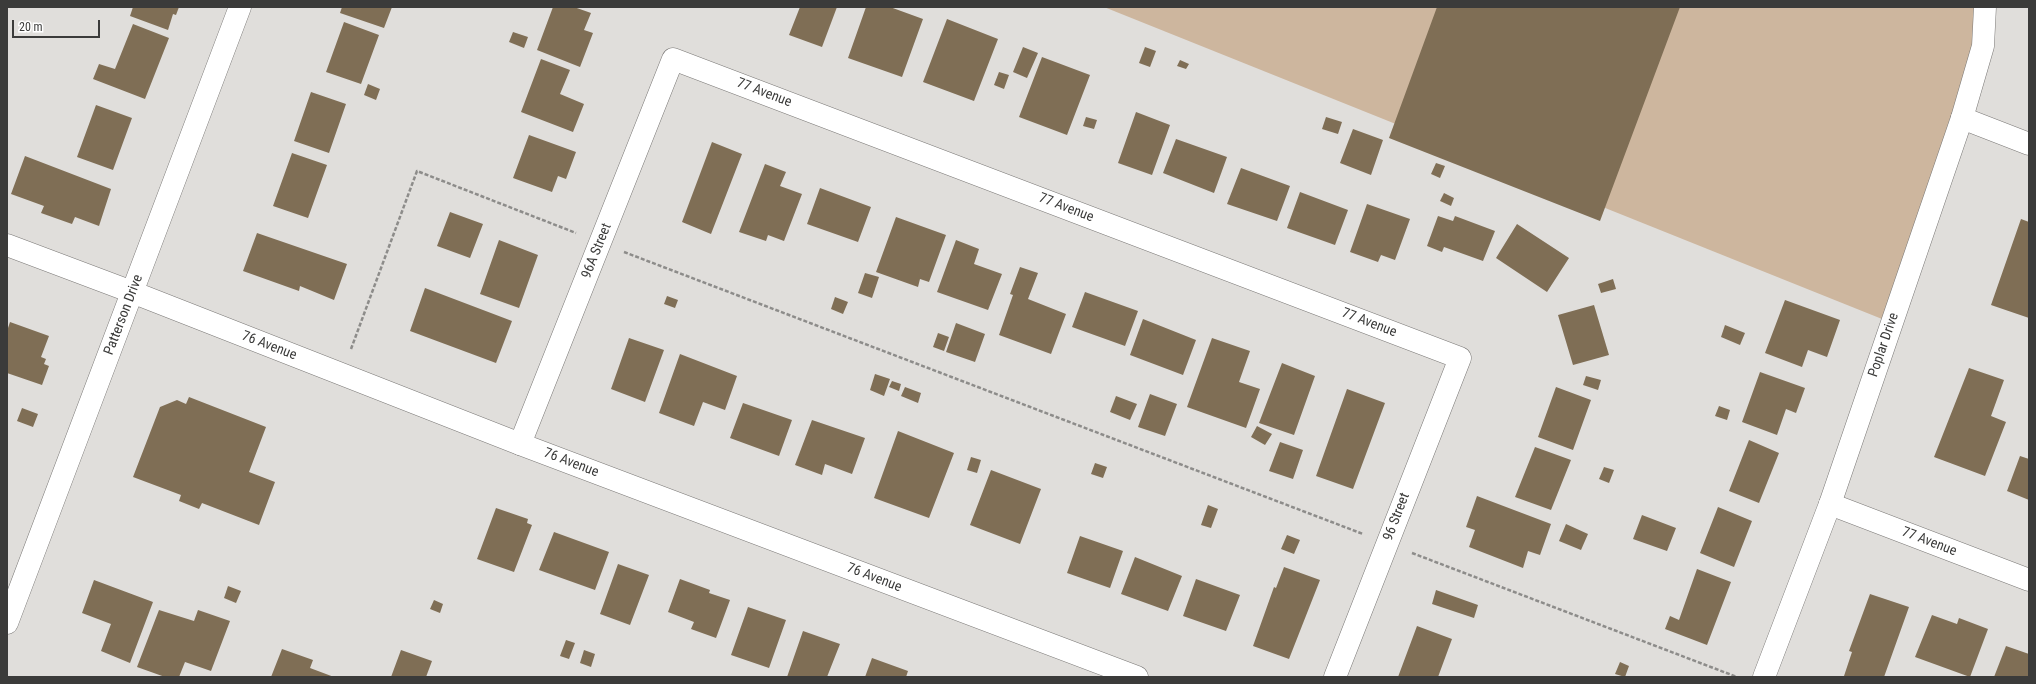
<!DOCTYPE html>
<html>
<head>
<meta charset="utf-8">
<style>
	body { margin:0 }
	#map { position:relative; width:2036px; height:684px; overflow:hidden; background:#e0dedb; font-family:"Roboto Condensed",sans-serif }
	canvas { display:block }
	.frame { position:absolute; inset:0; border:8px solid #3b3b3a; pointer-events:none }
	.scale { position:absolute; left:12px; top:20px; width:88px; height:18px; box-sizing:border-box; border:2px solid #3b3b3a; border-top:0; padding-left:5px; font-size:12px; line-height:14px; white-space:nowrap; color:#3b3b3a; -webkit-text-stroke:3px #fff; paint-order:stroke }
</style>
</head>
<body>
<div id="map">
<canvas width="2036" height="684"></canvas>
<div class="frame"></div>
<div class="scale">20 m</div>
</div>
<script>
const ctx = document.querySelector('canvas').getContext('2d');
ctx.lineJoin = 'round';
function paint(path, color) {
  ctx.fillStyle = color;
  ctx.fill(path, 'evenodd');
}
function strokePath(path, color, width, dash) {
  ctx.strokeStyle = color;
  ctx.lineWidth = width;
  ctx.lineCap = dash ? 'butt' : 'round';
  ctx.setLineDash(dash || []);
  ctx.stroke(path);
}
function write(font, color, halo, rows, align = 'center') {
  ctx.font = font + ' "Roboto Condensed",sans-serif';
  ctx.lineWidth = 4;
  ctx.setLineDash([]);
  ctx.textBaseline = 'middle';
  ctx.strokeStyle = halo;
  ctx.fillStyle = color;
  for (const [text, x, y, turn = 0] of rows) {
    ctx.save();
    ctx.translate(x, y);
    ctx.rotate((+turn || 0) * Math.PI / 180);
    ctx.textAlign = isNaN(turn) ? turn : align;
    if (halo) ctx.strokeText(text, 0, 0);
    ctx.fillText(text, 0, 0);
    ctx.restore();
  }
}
paint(new Path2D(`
	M1104,7H1985L1892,323Z`), '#cdb69e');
paint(new Path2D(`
	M133,7H179L176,15L173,14L168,30L130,16Z
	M342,7H392L384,28L340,13Z
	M553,7H574L591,13L584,30L593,33L580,67L537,50Z
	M800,7H837L822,47L789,35Z
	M866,7H890L923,19L902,77L848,58Z
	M1437,7H1680L1600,221L1389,138Z
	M947,19L998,39L974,101L923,82Z
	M344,22L379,35L361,84L326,72Z
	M133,24L169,38L145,99L93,79L99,64L115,69Z
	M513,32L528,37L524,48L509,42Z
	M1023,47L1038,53L1027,78L1013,72Z
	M1145,47L1156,51L1150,67L1139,63Z
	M1042,57L1090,75L1067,135L1019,117Z
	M541,59L570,70L560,94L584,104L573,132L521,112Z
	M1180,60L1189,64L1186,69L1177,66Z
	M999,72L1009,75L1004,89L994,85Z
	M368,84L380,89L376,100L364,95Z
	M311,92L346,104L329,153L294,141Z
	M96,105L132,118L113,170L77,157Z
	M1136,112L1170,125L1152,175L1118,163Z
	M1086,117L1097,120L1094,129L1083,126Z
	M1326,117L1342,122L1338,134L1322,129Z
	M1353,129L1383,140L1371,175L1340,163Z
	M529,135L576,152L566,179L558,176L552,192L513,178Z
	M1176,139L1227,157L1214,193L1163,173Z
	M712,142L742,154L711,234L682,222Z
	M292,153L327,165L308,218L273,206Z
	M25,156L111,189L99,226L75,217L72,224L41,213L44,206L11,194Z
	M1436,163L1445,166L1440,178L1431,174Z
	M765,164L786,172L780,186L802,194L784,241L768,235L766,241L739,232Z
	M1241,168L1290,186L1277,221L1227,204Z
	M820,188L871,207L858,242L807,224Z
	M1300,192L1348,210L1335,245L1287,228Z
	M1444,193L1454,198L1451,206L1440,201Z
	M1367,204L1410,219L1395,260L1381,255L1378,262L1350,252Z
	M450,212L483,224L470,258L437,246Z
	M1438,216L1453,221L1455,216L1495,231L1483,261L1444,247L1442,252L1427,246Z
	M896,217L946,235L929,282L920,279L918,287L876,272Z
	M2021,219L2029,222V318L1991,305Z
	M1517,224L1569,258L1547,292L1496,258Z
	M257,233L347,264L334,300L300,286L299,291L243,271Z
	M499,240L538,255L519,308L480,294Z
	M956,240L979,249L974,264L1002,274L988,310L937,292Z
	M1020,267L1038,273L1028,299L1066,314L1051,354L999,335L1013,295L1010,294Z
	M865,273L879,277L872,298L858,293Z
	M1613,279L1616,289L1601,293L1598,284Z
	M425,288L512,321L496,363L410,331Z
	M1085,292L1138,311L1125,346L1072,327Z
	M667,296L678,300L675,308L664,304Z
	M835,297L848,302L843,314L831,309Z
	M1785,300L1840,320L1827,357L1808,350L1802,367L1765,353Z
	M1594,305L1609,355L1573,365L1558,315Z
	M1143,319L1196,340L1183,375L1130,355Z
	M10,322L49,336L41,357L46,359L44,364L49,366L42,385L7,373V331Z
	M956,323L985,334L975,362L946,352Z
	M1725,325L1745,333L1740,345L1721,337Z
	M938,333L949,337L944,351L933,347Z
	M629,338L664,350L645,402L611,389Z
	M1212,338L1250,351L1239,382L1260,389L1246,428L1187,407Z
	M680,354L737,376L725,410L703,402L694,426L659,413Z
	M1282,363L1315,376L1294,435L1259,423Z
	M1969,368L2004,380L1991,416L2006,422L1985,476L1934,457Z
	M1760,372L1805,388L1796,413L1786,409L1777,435L1742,422Z
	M875,374L890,379L884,396L870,390Z
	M1586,376L1601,380L1598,390L1583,385Z
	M892,381L901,384L899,391L889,387Z
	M905,387L921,393L918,403L901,396Z
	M1556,387L1591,400L1573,450L1538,437Z
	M1347,389L1385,403L1353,489L1316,476Z
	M1150,394L1177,404L1165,436L1138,427Z
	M1116,396L1137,404L1130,420L1110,412Z
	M189,397L266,427L249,472L275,482L259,525L202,503L199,509L179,501L181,495L133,477L160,407L177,400L186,404Z
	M743,403L792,420L779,456L730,438Z
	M1719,406L1730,410L1727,420L1715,416Z
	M22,408L38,414L33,427L17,421Z
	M812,420L865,438L852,474L825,464L822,475L795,465Z
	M1257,426L1272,434L1265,445L1251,437Z
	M898,431L954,453L929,518L874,498Z
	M1749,440L1779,453L1759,503L1729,491Z
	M1280,442L1303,450L1293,479L1269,471Z
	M1535,447L1571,460L1551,510L1515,497Z
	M2020,456L2029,459V500L2007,491Z
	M971,457L981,460L977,473L967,470Z
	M1095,463L1107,467L1103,478L1091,474Z
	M1604,467L1614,470L1609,483L1599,479Z
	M991,470L1041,489L1020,544L970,525Z
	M1477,496L1551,524L1540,555L1528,551L1523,568L1469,547L1475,530L1466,527Z
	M1208,505L1218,509L1211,528L1201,525Z
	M1718,507L1752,521L1734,567L1700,553Z
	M496,508L528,519L527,523L532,525L514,572L477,559Z
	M1642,515L1676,528L1667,551L1633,539Z
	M1566,524L1588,534L1581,550L1559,541Z
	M554,532L609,552L595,590L539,570Z
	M1287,535L1300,540L1294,554L1281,549Z
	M1080,536L1123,551L1110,588L1067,573Z
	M1135,557L1182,576L1168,611L1121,594Z
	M618,564L649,575L630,625L600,614Z
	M1284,567L1320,580L1289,659L1253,646L1274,587L1276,588Z
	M1697,569L1731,582L1707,645L1665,629L1670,616L1679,620Z
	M680,579L710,590L709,593L730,600L716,638L691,629L694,622L668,612Z
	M1196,579L1240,595L1226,631L1183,616Z
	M94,580L153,602L130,663L101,651L111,624L82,613Z
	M228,586L241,591L236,603L224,598Z
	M1436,590L1478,605L1474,618L1432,604Z
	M1870,594L1909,607L1884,677H1848L1844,676L1852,652L1849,651Z
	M434,600L443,604L440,613L430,609Z
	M748,607L786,620L769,668L731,655Z
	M159,610L194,621L198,610L230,621L211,671L185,662L179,677H165L137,667Z
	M1932,615L1957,624L1959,618L1988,629L1970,677L1915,657Z
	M1417,626L1452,639L1438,677H1398Z
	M803,631L840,644L827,677H787Z
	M566,640L575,643L569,659L560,656Z
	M2006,646L2029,654V677H1994Z
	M282,649L313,660L310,668L334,677H271Z
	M401,650L432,661L426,677H391Z
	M584,650L595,654L591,667L580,663Z
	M872,658L908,671L906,677H865Z
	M1620,662L1629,666L1625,677L1615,674Z`), '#7f6e55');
const minor = new Path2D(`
	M1962,118L2029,144
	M7,245L132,292
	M520,444L673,59L1460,358L1335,677
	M1830,504L2029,580`);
const tertiary = new Path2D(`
	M132,292L520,444L1137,677
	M7,623L240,7
	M1764,677L1830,504L1962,118L1983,46L1985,7`);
strokePath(minor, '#7b7977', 23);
strokePath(tertiary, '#7b7977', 23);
strokePath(new Path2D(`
	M624,252L1363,534
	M351,349L417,171L576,233
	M1412,553L1737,677`), '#8d8c8a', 2.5, [4, 2]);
strokePath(minor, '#fff', 22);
strokePath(tertiary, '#fff', 22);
write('14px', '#3b3b3a', '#fff', [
	["77 Avenue",764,93,21],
	["77 Avenue",1066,208,21],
	["96A Street",597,251,-68],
	["Patterson Drive",124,315,-69],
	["77 Avenue",1369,323,21],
	["Poplar Drive",1884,345,-71],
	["76 Avenue",269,346,21],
	["76 Avenue",571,463,21],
	["96 Street",1397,517,-69],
	["77 Avenue",1929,542,21],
	["76 Avenue",874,578,21]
]);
</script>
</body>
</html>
